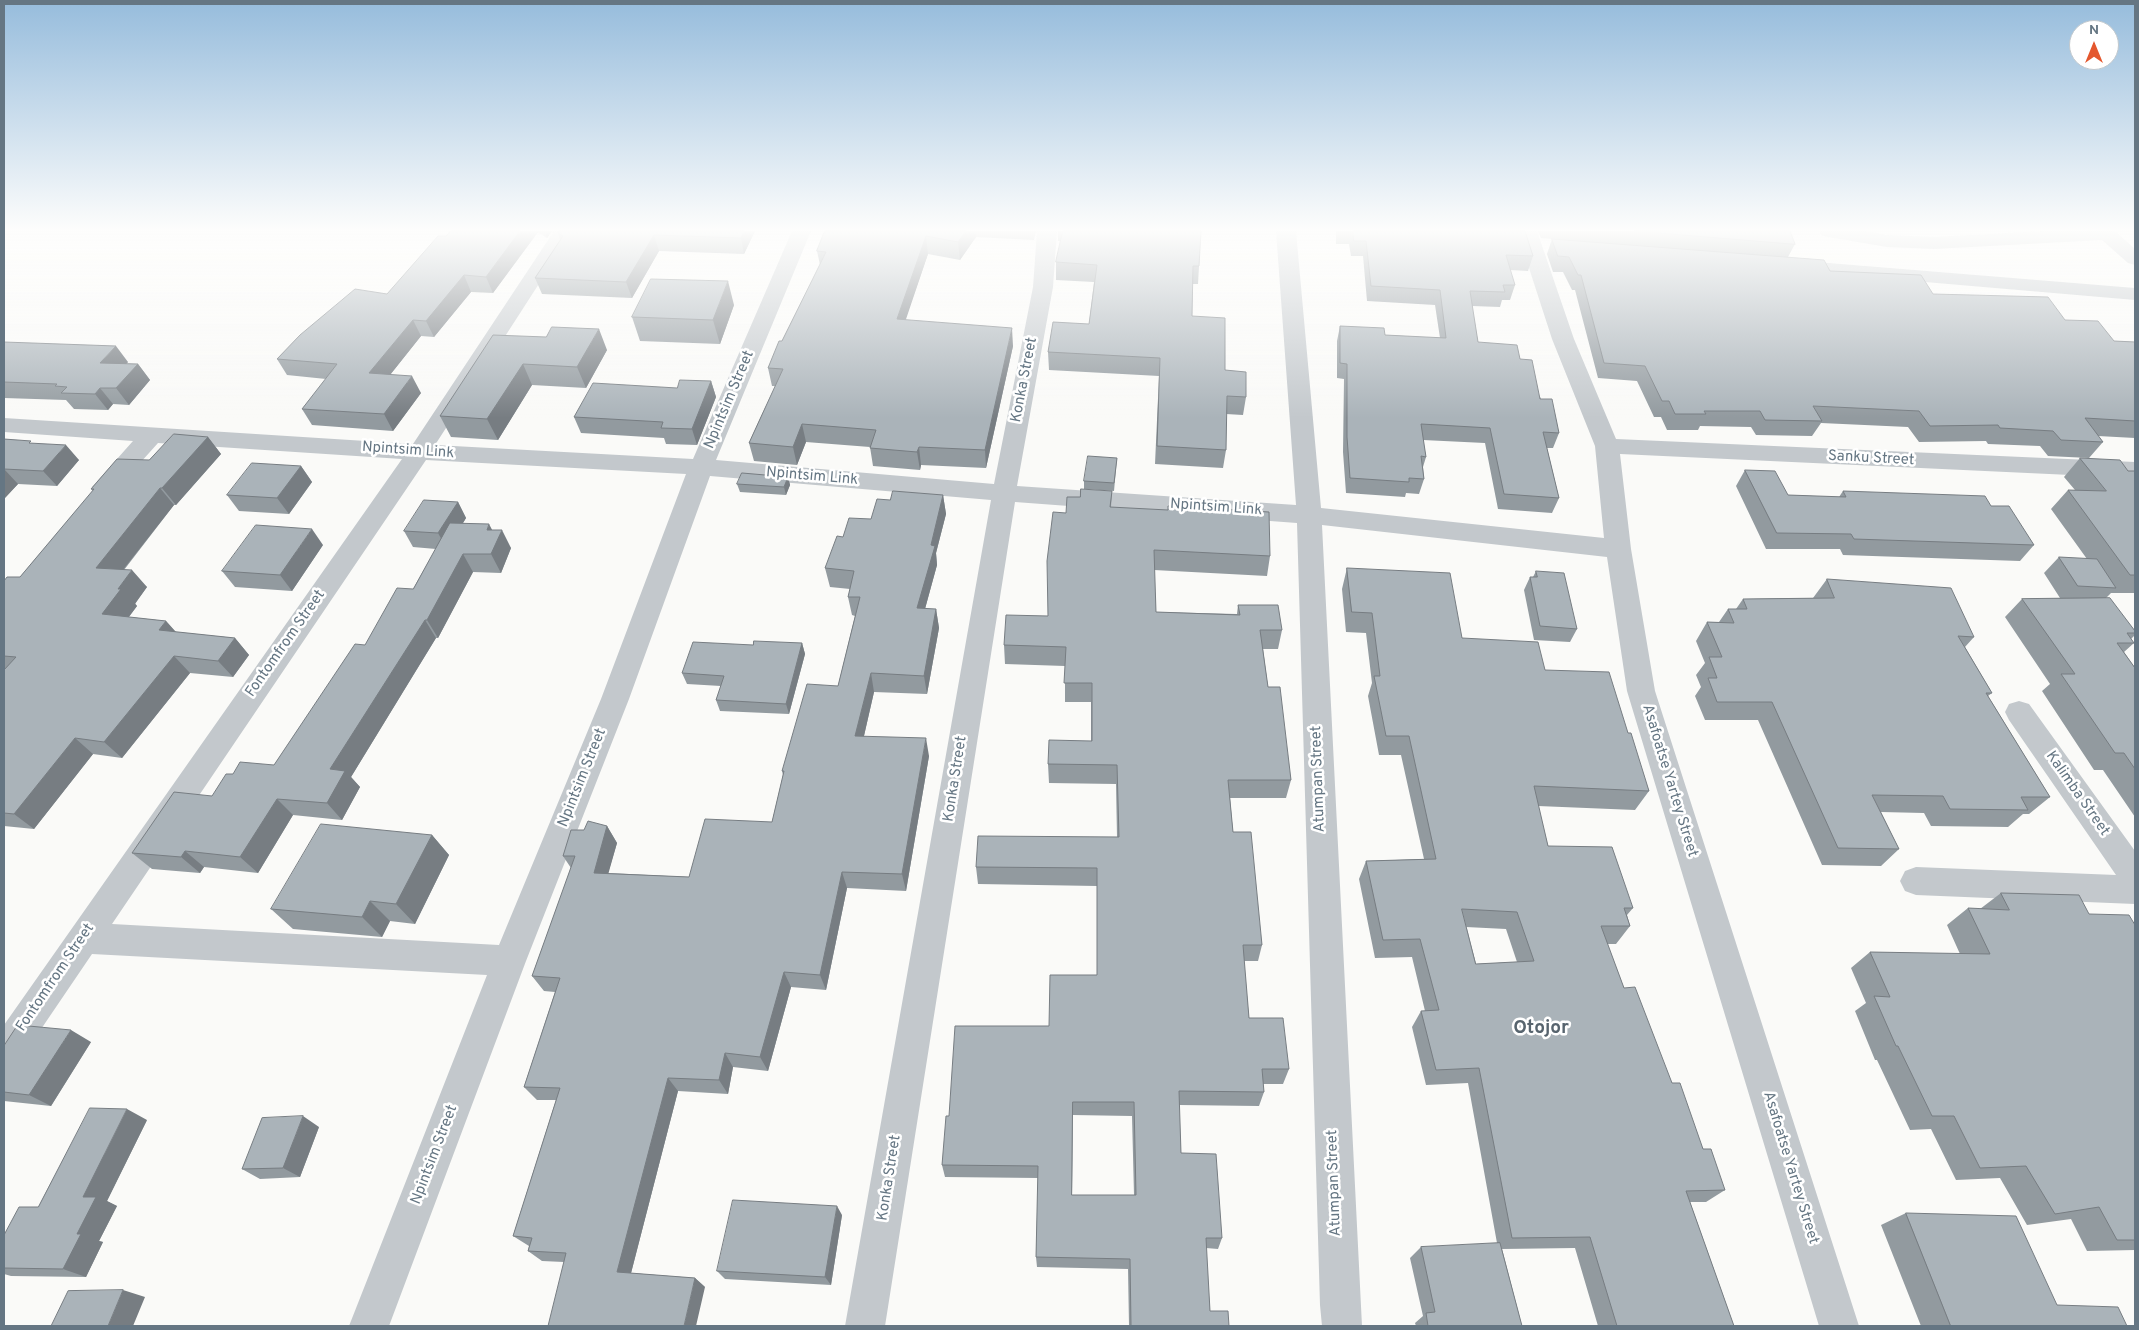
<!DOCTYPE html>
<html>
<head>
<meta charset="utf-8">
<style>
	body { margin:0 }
	#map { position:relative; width:2139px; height:1330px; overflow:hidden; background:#fafaf8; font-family:Overpass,sans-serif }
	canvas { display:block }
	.frame { position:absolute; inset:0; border:5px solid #657683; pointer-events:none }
	.north { position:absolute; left:2069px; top:20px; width:50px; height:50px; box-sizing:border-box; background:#fff; border:1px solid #c1c8cd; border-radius:50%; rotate:0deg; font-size:14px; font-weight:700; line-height:20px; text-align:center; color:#657683 }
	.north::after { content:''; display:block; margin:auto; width:18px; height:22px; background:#e4572e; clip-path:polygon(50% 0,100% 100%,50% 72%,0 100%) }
</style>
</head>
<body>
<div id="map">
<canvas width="2139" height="1330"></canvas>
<div class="frame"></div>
<div class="north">N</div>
</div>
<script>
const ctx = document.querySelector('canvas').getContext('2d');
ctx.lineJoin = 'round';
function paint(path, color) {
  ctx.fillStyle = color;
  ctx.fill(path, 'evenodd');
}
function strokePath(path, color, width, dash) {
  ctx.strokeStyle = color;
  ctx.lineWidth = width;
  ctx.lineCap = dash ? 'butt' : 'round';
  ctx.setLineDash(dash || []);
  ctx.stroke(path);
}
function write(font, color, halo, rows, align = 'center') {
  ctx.font = font + ' Overpass,sans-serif';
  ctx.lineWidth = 5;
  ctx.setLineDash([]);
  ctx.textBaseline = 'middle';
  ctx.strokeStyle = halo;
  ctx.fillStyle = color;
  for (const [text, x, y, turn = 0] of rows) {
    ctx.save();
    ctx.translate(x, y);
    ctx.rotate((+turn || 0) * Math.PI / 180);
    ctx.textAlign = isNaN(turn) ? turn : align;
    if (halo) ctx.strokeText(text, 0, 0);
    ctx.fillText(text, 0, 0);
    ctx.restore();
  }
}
paint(new Path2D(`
	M554,231H573L435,445L693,459L792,231H811L716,460L994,484L1033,287L1037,231H1057L1053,287L1017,486L1296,505L1276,231H1296L1321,508L1604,538L1595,446L1552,339L1517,231H1537L1574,339L1616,439L2135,462V478L1620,454L1631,549L1655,691L1859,1326H1819L1627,691L1607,557L1322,525L1362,1326H1322L1320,1305L1297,523L1015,502L885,1326H845L991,500L710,476L629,699L526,961L389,1326H349L487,975L92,954L16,1066L4,1071V1025L402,459L158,443L113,493L104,495L95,493L92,487L133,441L4,432V418L413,444ZM426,460L686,474L601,699L499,945L112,924Z
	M1819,231H1865L1887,235L1934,237L2044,231H2115L2135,249V265L2128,263L2102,240L1934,249L1887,247L1828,237L1821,235Z
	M1792,260L2135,288V300L1785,270L1782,266L1785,262Z
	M2019,701L2029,704L2135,851V904L1916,895L1905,891L1900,881L1905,871L1916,867L2116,875L2009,720L2005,712L2009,704Z`), '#c3c8cc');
paint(new Path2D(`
	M451,231H552L547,238L538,232L493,293L471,292L434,337L421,336L390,375L421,393L393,431L312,425L302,409L326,379L287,375L277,359L387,294Z
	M755,231L744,254L659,251L632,298L542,294L535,278L560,240L558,233Z
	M825,231H1036L1034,240L976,237L960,260L928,254L905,320L1013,346L986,468L921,465L920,470L873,466L870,447L806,442L797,465L754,461L749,443L775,386H772L768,368L820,265L817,251Z
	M1058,231H1201L1198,284H1192V316L1225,370L1246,397L1243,415L1226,414V450L1223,468L1155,464L1159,376L1049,370L1048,352L1089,324L1094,282L1056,280V262L1061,241H1058Z
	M1336,231H1525L1533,256L1528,271L1510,270L1515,285L1510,300H1502L1500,307L1472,306L1478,342L1520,359L1559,433L1553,448H1547L1559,498L1552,513L1498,509L1485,443L1423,440L1426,457L1423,467L1424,479L1419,494L1406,493L1405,497L1346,493L1343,452L1344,379L1337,378V341L1340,326L1385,335L1440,338L1435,305L1367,301L1363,256H1351L1349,244H1336Z
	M1538,231H1790L1795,244L1788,257L1830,271L1933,294L2065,320L2114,341L2135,342V438L2098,436L2103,442L2089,458L2048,456L2040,446L1988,444L1986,441L1919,442L1908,427L1821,423L1812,436L1756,435L1751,427L1700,426L1698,430H1667L1661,417H1654L1637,381L1598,378L1575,290H1572L1563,272H1553L1547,254L1552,239L1541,238Z
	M734,305L720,344L640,341L632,317Z
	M546,337L607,350L586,388L532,385L498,440L451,437L440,416Z
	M4,342L128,362L126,364H138L150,380L129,405L113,404L108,410L74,409L66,400L4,398Z
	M711,381L716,397L697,445L666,444L664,438L581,433L574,417L677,388Z
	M208,437L221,454L176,505H174L124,570L147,587L135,603L137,606L129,617L166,621L176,632L235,638L249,655L233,677L190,673L122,758L93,754L34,829L4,826V581L20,577L93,491L91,489L149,460Z
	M4,439L34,444L79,460L57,486L18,484L4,499Z
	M1117,458L1114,491L1084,489V481Z
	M2080,458L2128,471H2135V593H2111L2106,598L2135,631V635L2131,639L2134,643L2124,652L2135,668V817L2103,770H2094L2042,691L2050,684L2005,617L2022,599L2060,598L2044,573L2059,557L2087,559L2051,509L2068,490H2075L2064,477Z
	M301,466L312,482L289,514L239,511L227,495Z
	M1745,470L1788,495L1839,497L1843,491L1991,506L2034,545L2020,561L1843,555L1840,549H1766L1736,486Z
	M788,477L790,485L786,495L740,492L737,484Z
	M1112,491L1111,507L1270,556L1267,576L1154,570L1156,612L1237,614L1238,605L1282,630L1278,649H1263L1268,687L1291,780L1286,798H1230L1233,832L1262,945L1258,961H1244L1249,1018L1289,1069L1283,1084H1263L1264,1092L1259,1106L1179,1105L1181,1153L1222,1238L1218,1249L1206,1248L1210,1311L1229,1326H1129L1128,1269L1037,1267L1036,1257L1038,1178L945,1177L942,1165L949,1116L1049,1026L1097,975V886L978,884L976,867L1117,837L1116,784L1049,783L1048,764L1091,741V702H1065V666L1005,664L1004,645L1048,616L1066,513L1080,497ZM1073,1115L1132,1116L1134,1195H1072Z
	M943,495L946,514L936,553L937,565L925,609H936L939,628L927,694L874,692L864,736L929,756L906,891L847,888L826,990L791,987L768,1071L733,1067L728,1094L678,1091L631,1273L695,1278L705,1287L564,1262L542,1261L528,1251L529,1246L513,1236L556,1100H537L524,1087L555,992L544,991L532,976L571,868L563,856L584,830L607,826L617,843L608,873L689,877L772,822L783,775L782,771L838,686L855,616L852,615L848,597L850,589L830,587L825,568L843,537L871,519L890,500Z
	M458,502L466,518L463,523L492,530L511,548L501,573L473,572L438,638H436L351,777L360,787L342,820L293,815L258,873L204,867L200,873L152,869L132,853L212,796L233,774L274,765L365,645L413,589L436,549L413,547L404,531Z
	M323,545L292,591L235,587L222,571Z
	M1347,568L1462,638L1545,670L1628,733L1649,791L1635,810L1538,806L1548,846L1633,908L1627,915L1630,926L1616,944H1607L1624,988L1672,1083L1703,1149L1725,1190L1706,1202H1690L1734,1326H1598L1575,1248L1502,1249L1522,1326H1416L1415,1323L1423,1316L1410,1258L1421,1247L1497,1243L1468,1083L1426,1085L1412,1027L1421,1011H1425L1412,957L1375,958L1359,879L1366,861L1424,859L1401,755H1379L1368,696L1372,683L1366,633L1346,632L1342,589ZM1466,927L1506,929L1517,962L1476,964Z
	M1536,571L1577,629L1570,642L1534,640L1524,590L1530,577H1533Z
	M1827,579L1974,637L1965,647L1992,693L1988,696L2050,797L2029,814H2023L2008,827L1931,826L1924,813L1881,812L1899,849L1881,866L1822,865L1758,720H1705L1695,696L1701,687L1696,675L1705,663L1696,641L1707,622H1719L1728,609H1736L1743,599L1813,598Z
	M802,643L805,654L789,714L720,711L716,700L721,686L687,684L682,673L753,645Z
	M432,835L449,855L415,924L390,921L382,937L293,929L271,909Z
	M2001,893L2135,925V1250L2087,1251L2071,1219L2027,1225L2000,1178L1956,1180L1931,1129L1910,1130L1877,1060H1875L1855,1011L1866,1003L1851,968L1870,952L1960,954L1947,925L1968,908L1980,909Z
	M91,1042L51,1106L4,1101V1046Z
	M147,1120L107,1201L117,1206L99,1241L103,1242L86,1277L11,1276L4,1274V1235Z
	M319,1127L300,1177L260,1179L242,1169Z
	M1906,1213L2057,1305L2127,1326H1921L1881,1225Z
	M842,1215L831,1285L725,1279L717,1271Z`), '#929a9f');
paint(new Path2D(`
	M520,231L538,232L493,293L486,277Z
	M545,231H552L547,238Z
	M744,231H755L744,254L741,238Z
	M966,231H976V237L960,260L958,242Z
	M654,235L659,251L632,298L626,282Z
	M926,236L928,254L900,337L897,319Z
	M464,275L471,292L434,337L426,321Z
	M728,281L734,305L720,344L713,320Z
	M413,320L421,336L378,390L369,373Z
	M1012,328L1013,346L986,468L985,450Z
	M599,329L607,350L586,388L577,367Z
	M116,346L128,362L112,379L100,363Z
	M138,364L150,380L129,405L116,388Z
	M523,364L532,385L498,440L487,419Z
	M412,376L421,393L393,431L384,414Z
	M711,381L716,397L697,445L692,429Z
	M100,388L113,404L108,410L95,394Z
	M802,424L806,442L797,465L793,447Z
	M208,437L221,454L176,505L162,488Z
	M66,445L79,460L57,486L43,471Z
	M919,447L921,465L920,470L917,452Z
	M301,466L312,482L289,514L277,498Z
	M4,469L18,484L4,499Z
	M788,477L790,485L786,495L784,487Z
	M160,488L174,505L111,585L96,568Z
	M943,495L946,514L936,553L937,565L920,627L917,608L931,545Z
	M458,502L466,518L447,549L438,533Z
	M489,524L497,539L502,530L511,548L501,573L491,554L487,530Z
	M312,529L323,545L292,591L280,575Z
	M463,554L473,572L438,638L427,620Z
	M132,570L147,587L135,604L137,606L118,631L102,614L118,589Z
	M936,609L939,628L927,694L924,676Z
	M425,620L436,638L351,777L360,787L342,820L327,803L330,769Z
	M166,621L181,638L159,630Z
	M235,638L249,655L233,677L218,661Z
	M802,643L805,654L789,714L786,704Z
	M174,656L190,673L122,758L104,742Z
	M871,673L874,692L860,753L855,736Z
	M75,738L93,754L34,829L14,814Z
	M926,738L929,756L906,891L902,874Z
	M277,799L293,815L258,873L240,857Z
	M607,826L617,843L604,889L594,873Z
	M432,835L449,855L415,924L396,904Z
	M185,851L204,867L200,873L181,857Z
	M842,872L847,888L826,990L820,975Z
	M370,901L390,921L382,937L362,917Z
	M784,972L791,987L768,1071L760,1057Z
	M71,1030L91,1042L51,1106L29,1095Z
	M725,1053L733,1067L728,1094L719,1080Z
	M668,1078L678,1091L629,1281L617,1272Z
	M127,1109L147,1120L107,1201L117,1206L99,1241L103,1242L86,1277L63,1269L77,1234L83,1197Z
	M303,1116L319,1127L300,1177L283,1168Z
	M837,1206L842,1215L831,1285L825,1277Z
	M695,1278L705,1287L696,1326H684Z
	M123,1290L145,1297L133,1326H108Z`), '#777d82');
const building = new Path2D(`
	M451,231H520L486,277L464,275L426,321L413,320L369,373L412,376L384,414L302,409L337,364L277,359L300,335L355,289L387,294L438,236H446Z
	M559,231H744L741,238L654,235L626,282L535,278L563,236L558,233Z
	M825,231H966L958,242L926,236L897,319L1012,328L985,450L919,447L917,452L870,448L876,430L802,424L793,447L749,443L783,369L768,368L779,341H782L826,252L817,251Z
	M1063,231H1201L1199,266H1193L1192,316L1225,318V370L1246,372V397L1227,396L1226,450L1157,446L1160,358L1048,352L1053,322L1089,324L1097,265L1056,262Z
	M1353,231H1525L1533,256L1506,255L1515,285H1503L1505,292L1470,291L1478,342L1517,345L1520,359L1532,360L1540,399H1552L1559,433L1543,432L1559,498L1504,494L1490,428L1421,424L1426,457L1421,456L1424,479L1409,478V482L1350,478L1347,437V364L1340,363V326L1384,328L1385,335L1446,338L1440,290L1371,286L1366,241H1354Z
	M1634,231H1790L1795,244Z
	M1552,239L1824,260L1830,271L1921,275L1933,294L2048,297L2065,320L2098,321L2114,341L2135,342V421L2085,418L2103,442L2061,440L2053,431L2000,428L1998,425L1930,426L1919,411L1813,406L1822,421L1765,420L1760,411H1704L1706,414H1675L1669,401H1662L1645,366L1604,363L1581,275H1578L1569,257L1558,256Z
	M651,279L728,281L713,320L632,317Z
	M552,327L599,329L577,367L523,364L487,419L440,416L493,335L546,337Z
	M4,342L116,346L100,363L138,364L116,388H100L95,394L61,393L67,387L55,386L57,384L4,382Z
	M680,380L711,381L692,429L661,428L663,422L574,417L593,383L677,388Z
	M174,434L208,437L162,488H160L96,568L132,570L118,589H121L102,614L166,621L159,630L235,638L218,661L174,656L104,742L75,738L14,814L4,813V670L16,657L4,656V581L7,577H20L94,489H91L117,459L149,460Z
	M4,439L31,441L29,443L66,445L43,471L4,469Z
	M1088,456L1117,458L1114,483L1084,481Z
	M2080,458L2120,460L2128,471H2135V575H2130L2068,490L2106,491Z
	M252,463L301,466L277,498L227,495Z
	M1745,470L1775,471L1788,495L1846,497L1843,491L1985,496L1991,506H2009L2034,545L1854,539L1851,534L1777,533Z
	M742,473L788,477L784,487L737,484Z
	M1081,489L1112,491L1110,507L1168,510V506L1269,512L1270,556L1154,550L1156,612L1240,615L1238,605H1278L1282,630H1260L1268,687H1280L1291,780H1228L1233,832H1251L1262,945H1243L1249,1018H1283L1289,1069H1262L1264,1092L1179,1091L1181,1153L1216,1154L1222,1238H1206L1210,1311H1228L1229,1326H1131L1130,1259L1036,1257L1038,1166L942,1165L946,1116H949L955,1026H1049L1050,975H1097V868L976,867L978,836L1119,837L1117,765L1048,764L1049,740L1092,741V683H1064L1066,647L1004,645L1006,615L1048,616L1047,561L1053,512L1066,513L1067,497H1080ZM1073,1102H1134L1136,1195H1072Z
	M893,491L943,495L931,545L935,546L917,608L936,609L924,676L871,673L855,736L926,738L902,874L842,872L820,975L784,972L760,1057L725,1053L719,1080L668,1078L617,1272L695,1278L684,1326H548L566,1253L528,1251L532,1238L513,1236L560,1088L524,1087L560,978L532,976L575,856H563L571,830H584L588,821L607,826L594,873L689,877L705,819L772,822L784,771H782L807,684L838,686L860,597H848L854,571L825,568L837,536L843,537L849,518L871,519L877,499L890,500Z
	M424,500L458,502L438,533L404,531Z
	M450,523L489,524L487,530H502L491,554H463L427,620H425L330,769L345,771L327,803L277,799L240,857L185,851L181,857L132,853L174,792L212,796L226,774H233L240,762L274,765L355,644L365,645L397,588L413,589Z
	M256,525L312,529L280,575L222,571Z
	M2059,557L2097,559L2116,588L2078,586Z
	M1347,568L1450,573L1462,638L1538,642L1545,670L1609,672L1628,733H1631L1649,791L1534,786L1548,846L1612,847L1633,908H1624L1630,926H1601L1624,988L1635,987L1672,1083H1680L1703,1149H1711L1725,1190L1686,1191L1734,1326H1617L1590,1237L1512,1238L1479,1068L1436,1070L1421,1011L1439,1010L1420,939L1383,940L1366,861L1436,859L1409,736H1386L1374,676H1380L1372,613L1352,612ZM1462,909L1517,912L1534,961L1476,964Z
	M1536,571L1564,573L1577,629L1540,626L1530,577H1537Z
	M1827,579L1951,588L1974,637L1958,636L1992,693H1986L2050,797H2021L2028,810L1950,809L1943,796L1872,795L1899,849L1838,848L1772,702H1717L1708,678H1717L1709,657H1722L1707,622L1734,623L1728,609H1747L1743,599L1834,598Z
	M2110,598L2135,631V633H2127L2134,643H2117L2135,668V769L2124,753H2115L2061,674H2075L2022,599Z
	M754,641L802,643L786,704L716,700L724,676L682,673L693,642L753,645Z
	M321,824L432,835L396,904L370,901L362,917L271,909Z
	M2001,893L2079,895L2089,914L2129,915L2135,925V1240H2117L2099,1207L2055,1214L2026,1166L1980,1168L1954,1116H1932L1898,1046H1896L1874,996L1890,997L1870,952L1990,954L1968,908L2009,910Z
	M18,1025L71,1030L29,1095L4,1092V1046Z
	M90,1108L127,1109L83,1197H96L77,1234H81L63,1269L4,1268V1235L19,1207H38Z
	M303,1116L283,1168L242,1169L262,1118Z
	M733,1200L837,1206L825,1277L717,1271Z
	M1906,1213L2016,1216L2057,1305L2118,1307L2127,1326H1951Z
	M1500,1243L1522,1326H1428L1426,1313L1435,1312L1421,1247Z
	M123,1290L108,1326H51L68,1291Z`);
paint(building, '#aab3b9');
strokePath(building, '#777d82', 1);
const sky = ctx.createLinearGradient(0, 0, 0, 418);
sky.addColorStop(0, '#96bcdc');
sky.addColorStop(0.55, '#fdfdfc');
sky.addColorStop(1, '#fdfdfc00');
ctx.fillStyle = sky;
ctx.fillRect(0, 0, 2139, 418);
write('15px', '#657683', '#fff', [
	["Konka Street",1025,380,-79],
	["Npintsim Street",730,400,-67],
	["Npintsim Link",408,451,4],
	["Sanku Street",1871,459,3],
	["Npintsim Link",812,477,5],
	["Npintsim Link",1216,508,4],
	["Fontomfrom Street",286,644,-55],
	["Npintsim Street",583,778,-68],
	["Konka Street",956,779,-81],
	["Atumpan Street",1319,779,-92],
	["Asafoatse Yartey Street",1669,781,73],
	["Kalimba Street",2077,794,55],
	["Fontomfrom Street",56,978,-56],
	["Npintsim Street",435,1155,-69],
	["Asafoatse Yartey Street",1790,1168,73],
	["Konka Street",890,1178,-81],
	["Atumpan Street",1335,1183,-92]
]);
write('bold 19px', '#57646e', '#fff', [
	["Otojor",1541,1029]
]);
</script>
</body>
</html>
